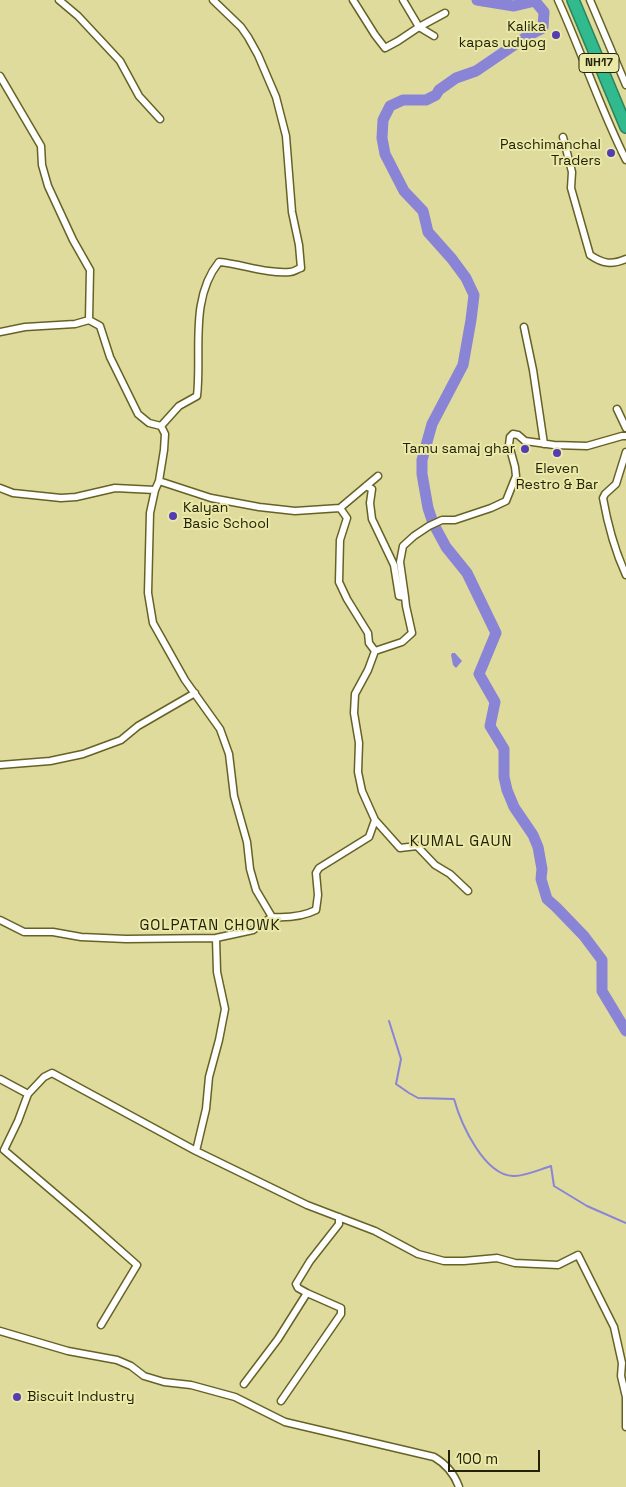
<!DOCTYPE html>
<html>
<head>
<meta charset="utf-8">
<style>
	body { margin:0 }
	#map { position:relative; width:626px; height:1487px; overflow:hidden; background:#dedb9c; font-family:"Space Grotesk",sans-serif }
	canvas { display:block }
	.scale { position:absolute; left:448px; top:1450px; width:92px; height:22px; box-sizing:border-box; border:2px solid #232208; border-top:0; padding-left:6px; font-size:15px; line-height:18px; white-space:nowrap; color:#232208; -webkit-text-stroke:4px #ebe9a8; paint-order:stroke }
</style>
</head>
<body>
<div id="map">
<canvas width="626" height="1487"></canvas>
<div class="scale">100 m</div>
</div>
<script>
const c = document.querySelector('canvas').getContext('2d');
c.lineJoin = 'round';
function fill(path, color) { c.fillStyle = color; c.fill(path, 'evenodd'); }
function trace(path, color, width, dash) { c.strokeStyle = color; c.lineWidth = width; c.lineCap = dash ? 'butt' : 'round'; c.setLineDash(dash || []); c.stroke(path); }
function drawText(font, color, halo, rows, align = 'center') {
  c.font = font + ' "Space Grotesk",sans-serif'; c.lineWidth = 4; c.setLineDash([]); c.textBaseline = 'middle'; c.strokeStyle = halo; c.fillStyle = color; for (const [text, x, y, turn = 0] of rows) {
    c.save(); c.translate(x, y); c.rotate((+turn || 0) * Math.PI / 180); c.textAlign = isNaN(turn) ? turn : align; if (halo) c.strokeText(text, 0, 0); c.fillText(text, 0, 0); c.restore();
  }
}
const water = new Path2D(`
	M452 653H455L462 661 456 668 453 665 451 655Z`);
const stream = new Path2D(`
	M389 1021 401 1059 396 1084 409 1093 418 1098 454 1099C461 1124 484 1175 513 1176 523 1177 541 1169 551 1166L554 1186 587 1206 626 1223`);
const river = new Path2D(`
	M477 0 514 6 535 1 544 12 543 28 529 35 476 71 456 78 439 90 436 95 426 100H403L390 106 383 120 382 138 385 154 404 191 423 211 428 232 452 259 466 278 474 295 471 320 463 365 432 424 422 460V474L428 508 433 523 446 547 467 573 496 633 479 674 495 702 490 726 504 749V777L507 790 514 807 533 835 538 847 542 869 541 879 547 899 556 907 584 936 602 960V991L626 1031`);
const street = new Path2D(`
	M59 0 78 16 120 61 139 96 160 119
	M353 0 375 35 385 48 398 41 419 27 434 36
	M403 0 419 27 445 13
	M558 0C582 53 600 108 626 160
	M590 0 626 85
	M0 76 41 146 42 165 48 186 73 240 90 270 89 320
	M563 137 572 172 571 188 590 255C603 264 612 265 626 259
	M524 327 533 370 544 444
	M0 332 25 327 75 324 89 320 100 326 110 357 138 414 149 423 161 426 165 434 164 450 159 481
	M617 409 626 428
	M161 426 179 406 197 396C202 353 189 299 219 262 242 264 266 274 290 272 294 272 297 269 301 268L299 245 292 212 286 136 276 97 258 55 248 37 241 27 213 0
	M626 452 616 484 605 494 603 498C608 526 614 549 626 575
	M378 476 340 508 347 518 340 540 339 582 347 599 368 633 369 643 375 651 368 670 355 694 354 713 359 743 358 772 362 791 375 820 400 848 417 846 435 865 450 874 468 891
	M366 486 372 489 370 503 372 519 394 565 399 596 405 597 406 606 412 633 402 642 375 651
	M0 488 13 493 61 498 76 497 115 488 155 490 150 513 148 593 153 623 185 680 220 729 229 754 234 796 247 842 250 869 256 890 272 917 253 930 216 938 126 939 81 937 53 932H24L0 920
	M155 490 159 481 211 498 259 507 295 511 340 508
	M405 597 400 562 403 546 414 536 429 526 442 520H455L491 508 506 501 516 476 515 467 509 445 510 437 513 434 518 435 525 441 554 445 587 446 622 436H626
	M0 765 50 761 83 754 121 740 138 726 195 693
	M272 917C288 918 302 917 316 910L318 895 316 873 319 868 369 837 375 820
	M0 1079 28 1094 44 1077 52 1073 196 1151 307 1205 375 1231 418 1254 444 1261H464L497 1258 515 1263 558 1265 578 1255 614 1327 622 1363 621 1376 626 1397
	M28 1094 18 1121 4 1150 85 1219 137 1265 101 1325
	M196 1151 206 1109 209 1077 219 1040 225 1009 217 972 216 938
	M0 1331 68 1351 117 1360 131 1366 144 1376 164 1382 191 1385 235 1397 285 1422 434 1457C446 1464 454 1473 459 1487
	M244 1384 278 1339 307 1293 298 1288 296 1284 310 1261 339 1224V1217
	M626 1398V1427
	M281 1401 341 1314V1308L307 1293`);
const highway = new Path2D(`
	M573 0 626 127`);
const markers = [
	[556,35,5,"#543cb3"],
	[611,153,5,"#543cb3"],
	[525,449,5,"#543cb3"],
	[557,453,5,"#543cb3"],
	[173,516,5,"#543cb3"],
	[17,1397,5,"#543cb3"]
];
const shields = [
	[599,63,40]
];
const shieldNames = [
	["NH17",599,63]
];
const poiNames = [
	["Kalika",546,27],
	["kapas udyog",546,43],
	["Paschimanchal",601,145],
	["Traders",601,161],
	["Tamu samaj ghar",515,449],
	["Eleven",557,469,"center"],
	["Restro & Bar",557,485,"center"],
	["Kalyan",183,508,"left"],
	["Basic School",183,524,"left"],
	["Biscuit Industry",27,1397,"left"]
];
const neighbourhoodNames = [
	["KUMAL GAUN",461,842],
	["GOLPATAN CHOWK",210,926]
];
fill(water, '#8a84d6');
trace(stream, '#8a84d6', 2);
trace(river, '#8a84d6', 11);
trace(street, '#666225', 9);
trace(highway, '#2c855e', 14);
trace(street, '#fff', 6);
trace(highway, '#31ba8d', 11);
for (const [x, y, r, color] of markers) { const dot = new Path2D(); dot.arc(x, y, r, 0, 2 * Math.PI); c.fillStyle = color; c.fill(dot); trace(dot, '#ebe9a8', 2); }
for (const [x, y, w] of shields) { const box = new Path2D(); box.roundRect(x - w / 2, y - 9.5, w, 19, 4); c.fillStyle = '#ebe9a8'; c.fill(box); trace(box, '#232208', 1); }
drawText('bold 12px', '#232208', null, shieldNames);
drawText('14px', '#232208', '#ebe9a8', poiNames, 'right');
c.letterSpacing = '1px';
drawText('15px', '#232208', '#ebe9a8', neighbourhoodNames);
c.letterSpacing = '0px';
</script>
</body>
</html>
